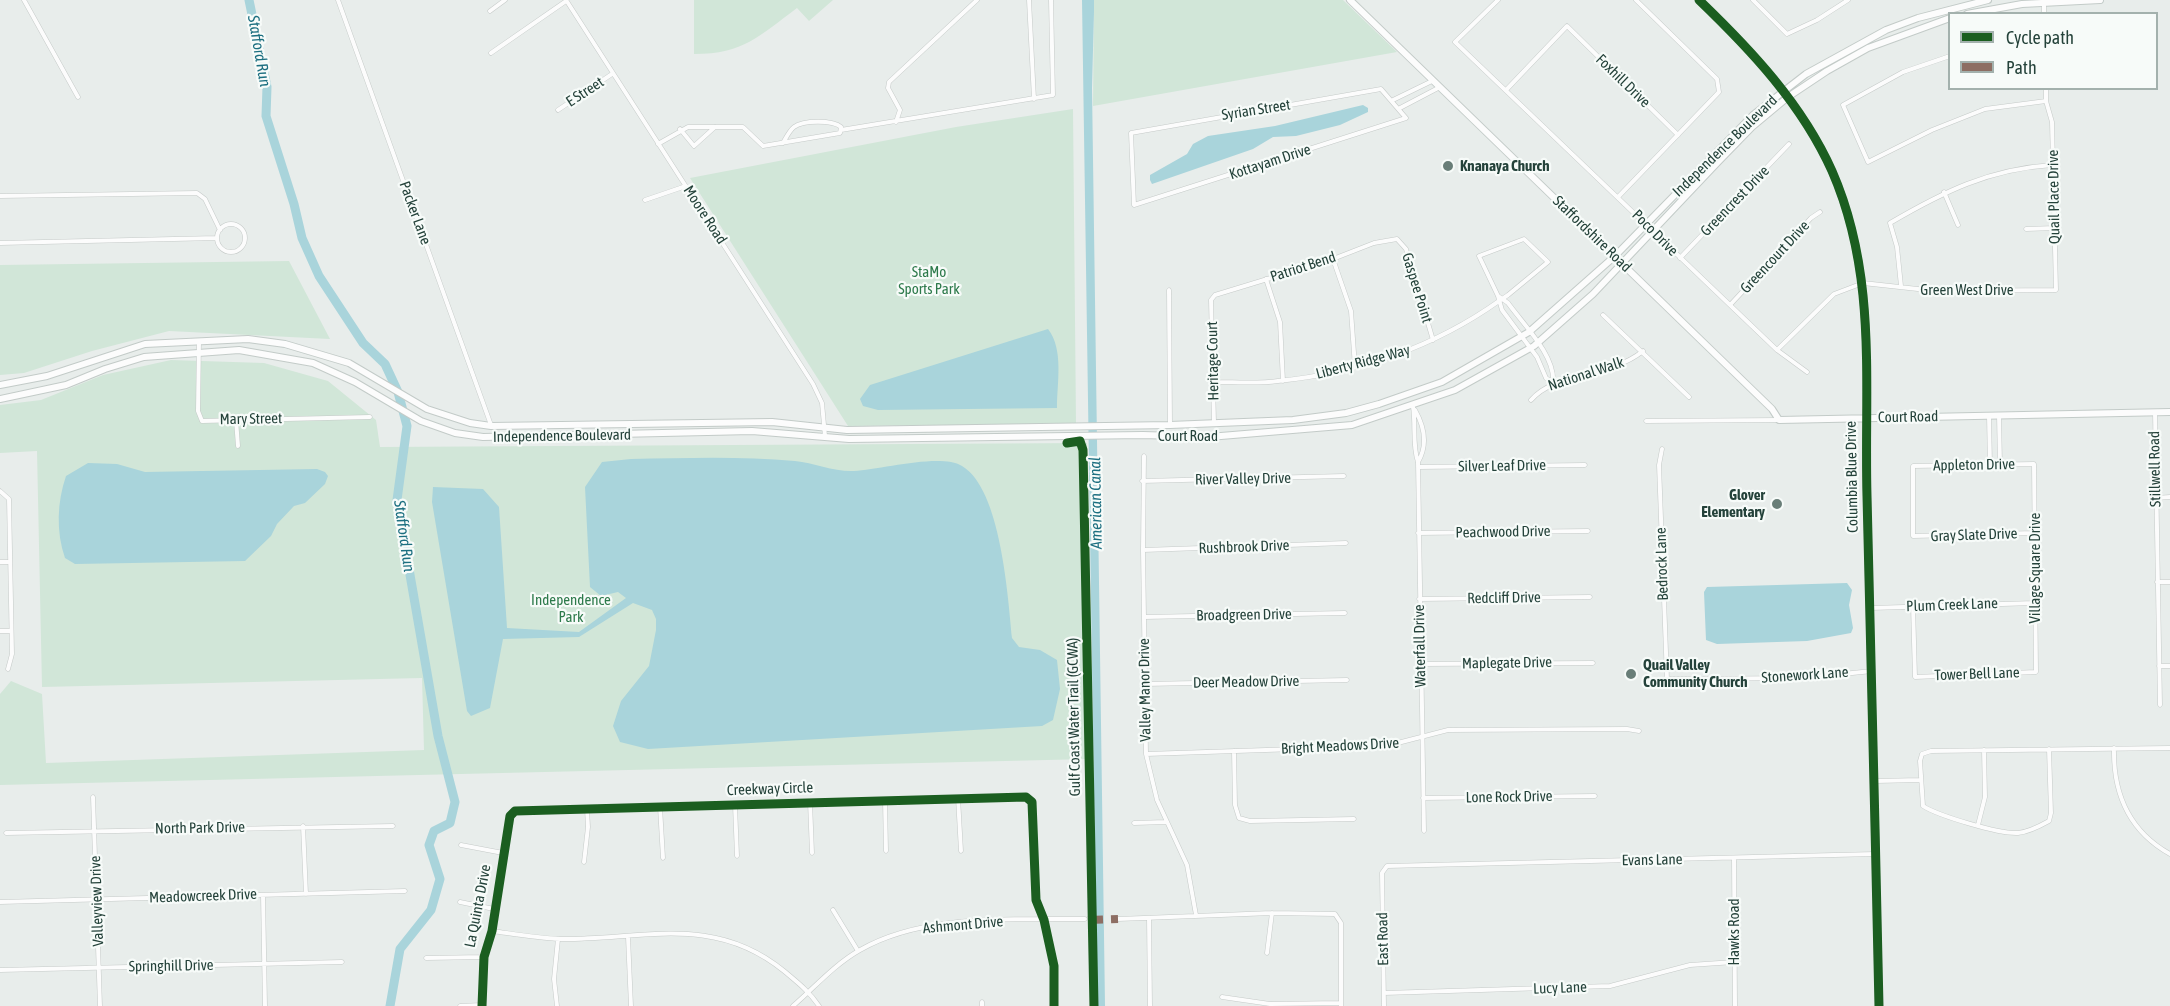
<!DOCTYPE html>
<html>
<head>
<meta charset="utf-8">
<style>
	body { margin:0 }
	#map { position:relative; width:2170px; height:1006px; overflow:hidden; background:#e8edeb; font-family:"Asap Condensed",sans-serif }
	canvas { display:block }
	.legend { position:absolute; left:1948px; top:12px; width:210px; height:78px; box-sizing:border-box; background:#f7fbf9; border:2px solid #a3b1ad; margin:0; padding:8px 10px; list-style:none; font-size:18px; color:#24423a }
	.legend li { display:flex; align-items:center; gap:12px; height:30px }
	.legend b { width:30px; border:2px solid #a3b1ad }
</style>
</head>
<body>
<div id="map">
<canvas width="2170" height="1006"></canvas>
<ul class="legend">
<li><b style="height:8px;background:#1b5e20"></b>Cycle path</li>
<li><b style="height:8px;background:#8d6e63"></b>Path</li>
</ul>
</div>
<script>
const c = document.querySelector('canvas').getContext('2d');
c.lineJoin = 'round';
function fill(path, color) { c.fillStyle = color; c.fill(path, 'evenodd'); }
function trace(path, color, width, dash) { c.strokeStyle = color; c.lineWidth = width; c.lineCap = dash ? 'butt' : 'round'; c.setLineDash(dash || []); c.stroke(path); }
function drawText(font, color, halo, rows, align = 'center') {
  c.font = font + ' "Asap Condensed",sans-serif'; c.lineWidth = 4.5; c.setLineDash([]); c.textBaseline = 'middle'; c.strokeStyle = halo; c.fillStyle = color; for (const [text, x, y, turn = 0] of rows) {
    c.save(); c.translate(x, y); c.rotate((+turn || 0) * Math.PI / 180); c.textAlign = isNaN(turn) ? turn : align; if (halo) c.strokeText(text, 0, 0); c.fillText(text, 0, 0); c.restore();
  }
}
const green = new Path2D(`
	M694 0H833L809 21 797 8C759 36 744 54 694 54Z
	M1094 0H1343L1397 52 1093 106Z
	M1073 109 1076 424 848 426 690 178 956 127Z
	M289 261 330 339 169 331 92 351 24 373 0 375V265Z
	M171 360 264 363 328 381 376 420 380 447 1087 443 1089 759 0 785V694L11 681 42 694 46 763 424 750 422 678 42 687 37 451 0 453V405L41 400 103 375Z`);
const water = new Path2D(`
	M1082 0H1094V12L1092 88 1105 1006H1097V1000Z
	M1363 105 1368 108V112L1340 125 1296 136 1273 137 1253 149 1152 184 1150 180V175L1187 154 1193 144 1208 136 1275 126Z
	M1048 329C1064 350 1057 382 1057 408L878 410 863 406 860 399 870 385Z
	M631 459C685 458 741 456 795 461 814 463 835 472 854 471 880 470 940 453 962 466 1001 489 1008 597 1012 638L1019 647 1040 650 1057 660 1060 689 1053 720 1042 726 648 749 620 742 613 726 621 701 649 666 656 630V619L652 610 633 603 579 637 503 639 490 708 471 716 467 711 432 502 433 487 483 489 499 507 507 628 579 632 626 598 618 592 601 596 590 587 585 487 602 462Z
	M88 463 117 464 145 472 317 469 325 472 328 476 325 484 305 503 294 506 277 524 271 536 245 561 75 564 65 558C56 532 57 502 66 476Z
	M1847 583 1852 590 1849 605 1853 628 1851 633 1807 641 1717 644 1706 640 1704 592 1707 587Z`);
const river = new Path2D(`
	M249 0 267 87 266 116 294 204 302 238 319 276 363 343 385 364 398 392 407 426 397 500 438 736 455 802 450 823 434 831 429 845 440 879 431 910 400 949 390 1006`);
const street = new Path2D(`
	M24 0 78 97
	M338 0 491 425
	M566 0 813 384 822 403 825 436
	M1029 0 1034 99
	M1498 0 1455 42 1777 350 1807 372
	M1753 0 1787 34 1817 20 1848 0
	M490 11 505 0
	M2044 14V2
	M491 53 566 1
	M1950 56 1903 72 1843 105 1868 162 1932 130 1985 109 2046 101
	M1381 89 1406 118 1134 205 1131 133Z
	M1507 89 1567 26 1678 135
	M1393 100 1432 81
	M1400 108 1440 87
	M558 110 612 74
	M896 122 900 110 888 88 889 82 977 0
	M680 129 694 146 715 127
	M841 130 1053 95 1051 0
	M658 144 688 127H743L763 146 840 133 841 127C833 120 803 120 794 127 789 131 786 138 783 143
	M1944 192 1958 225
	M0 196 197 193 205 199 220 230
	M1619 196 1719 92 1717 79 1636 0
	M645 200 686 186
	M217 238a14 14 0 1 1 28 0a14 14 0 1 1-28 0Z
	M2026 229 2055 228
	M0 243 217 238
	M1680 258 1789 144
	M1333 259 1351 311 1355 367
	M1266 279 1280 322 1283 381
	M1901 286 1897 247 1890 223C1943 192 1989 169 2052 165
	M1169 290 1170 425
	M1730 305 1811 218 1820 212
	M1603 315 1689 397
	M199 341 198 411 202 421 370 417
	M1777 350 1834 294 1863 283 1936 291 2056 290 2052 122 2046 101V88
	M1214 382C1235 382 1257 384 1278 381 1358 373 1434 347 1499 301L1508 295 1548 262 1524 239 1479 256 1498 296 1502 310 1537 357 1546 378 1553 383C1556 356 1523 324 1508 303L1498 296
	M1531 400C1556 371 1608 379 1643 351
	M1413 407C1416 425 1412 445 1418 462L1424 831
	M1415 410C1424 426 1428 445 1418 462
	M2155 412 2160 705
	M1999 415 2000 465
	M1989 416 1990 465
	M236 420 238 446
	M1646 421 1779 420
	M1214 423 1211 300 1215 295 1333 259 1374 243 1397 239 1406 249 1433 340
	M1662 449 1659 465 1667 679 1803 678 1872 671
	M1144 456 1143 550 1146 754 1157 800 1187 865 1196 915
	M1418 467 1585 465
	M1142 481 1344 476
	M0 491 9 499 12 654 8 669
	M2156 498 2170 497
	M1418 533 1588 531
	M1143 550 1346 543
	M0 562H9
	M2157 582H2170
	M1419 599 1590 597
	M1913 606 1915 677 2036 672 2034 464 1913 466V536L2035 533
	M1871 608 2035 603
	M1144 617 1345 613
	M0 631H11
	M1421 664 1593 663
	M2159 666H2170
	M1145 684 1347 680
	M2114 748C2113 794 2129 831 2170 854
	M2049 749 2051 813 2049 821C2040 826 2029 832 2018 833 1999 834 1939 816 1923 806L1920 761 1922 754 1931 751 2170 748
	M1234 751 1235 805 1239 818 1250 821 1354 819
	M1146 754 1386 746 1448 730 1627 729 1639 731
	M1876 781 1920 780
	M93 797 100 1006
	M958 798 961 851
	M1423 798 1595 796
	M885 800 886 851
	M810 802 812 853
	M735 805 737 856
	M660 807 663 858
	M1134 823 1166 822
	M1978 825 1985 797 1984 750
	M303 826 306 894
	M6 833 393 826
	M461 845 503 853
	M1734 858 1735 1006
	M584 862 588 827 587 809
	M263 895 265 1006
	M0 902 405 891
	M460 902 494 909
	M833 910 858 951
	M1149 918 1150 1006
	M1118 919 1272 913 1335 914 1341 923V1006
	M492 931C514 934 537 938 560 939 642 940 713 913 784 971 797 982 809 991 819 1006
	M628 937 631 1006
	M1267 953 1272 913
	M426 958 484 957
	M0 970 342 962
	M1384 993 1610 986 1690 965 1734 962
	M1222 997 1270 1004 1341 1003
	M982 1002V1006
	M460 1006 482 1005
	M482 1006 484 957 492 931 510 816 515 811 1026 797 1032 802 1036 900 1044 920 1054 966V1006
	M557 1006 554 979 558 939
	M793 1006C815 987 835 964 860 950 924 913 1013 920 1085 919
	M1384 1006 1382 873 1387 866 1875 854`);
const secondary = new Path2D(`
	M1350 0 1772 409 1779 420 2170 412
	M1699 0C1751 50 1802 104 1832 171 1878 276 1864 385 1867 496 1872 666 1875 836 1879 1006
	M1967 14 2022 4 2100 0
	M0 385 47 376 145 344 248 339 285 344 349 363 427 409 470 423 491 426 772 422 847 430 1170 425 1293 420 1346 413 1379 404 1442 382 1529 332 1615 256 1753 115 1806 74 1886 30 1918 18 1988 0
	M0 399 66 385 105 369 144 357 239 350 313 363 355 382 421 421 455 433 483 437 752 431 849 439 1143 435 1209 437 1352 425 1455 390 1534 346 1593 294 1717 163 1752 127 1788 97 1827 71 1868 48 1950 18`);
const quiet = new Path2D(`
	M1088 920 1118 919`);
const cycleway = new Path2D(`
	M1699 0C1751 50 1802 104 1832 171 1878 276 1864 385 1867 496 1872 666 1875 836 1879 1006
	M1067 443 1080 441 1083 450 1094 1006
	M482 1006 484 957 492 931 510 816 515 811 1026 797 1032 802 1036 900 1044 920 1054 966V1006`);
const markers = [
	[1448,166,6,"#697e78"],
	[1777,504,6,"#697e78"],
	[1631,674,6,"#697e78"]
];
const streetNames = [
	["Foxhill Drive",1623,81,44],
	["E Street",585,92,-33],
	["Syrian Street",1256,110,-9],
	["Independence Boulevard",1725,146,-44],
	["Kottayam Drive",1270,162,-18],
	["Quail Place Drive",2054,197,-91],
	["Greencrest Drive",1735,201,-46],
	["Packer Lane",415,213,70],
	["Moore Road",705,215,57],
	["Poco Drive",1655,233,45],
	["Staffordshire Road",1592,234,44],
	["Greencourt Drive",1775,257,-47],
	["Patriot Bend",1303,267,-18],
	["Gaspee Point",1417,288,73],
	["Green West Drive",1967,290],
	["Heritage Court",1213,361,-91],
	["Liberty Ridge Way",1363,362,-15],
	["National Walk",1586,374,-18],
	["Court Road",1908,417,-1],
	["Mary Street",251,419,-1],
	["Independence Boulevard",562,436,-1],
	["Court Road",1188,436],
	["Appleton Drive",1974,465,-1],
	["Silver Leaf Drive",1502,466,-1],
	["Stillwell Road",2155,469,-91],
	["Columbia Blue Drive",1852,477,-91],
	["River Valley Drive",1243,479,-1],
	["Peachwood Drive",1503,532,-1],
	["Gray Slate Drive",1974,535,-2],
	["Rushbrook Drive",1244,547,-2],
	["Bedrock Lane",1662,564,-92],
	["Village Square Drive",2035,568,-90],
	["Redcliff Drive",1504,598,-1],
	["Plum Creek Lane",1952,605,-2],
	["Broadgreen Drive",1244,615,-1],
	["Waterfall Drive",1420,646,-91],
	["Maplegate Drive",1507,663,-1],
	["Tower Bell Lane",1977,674,-2],
	["Stonework Lane",1805,675,-4],
	["Deer Meadow Drive",1246,682,-1],
	["Valley Manor Drive",1145,690,-91],
	["Gulf Coast Water Trail (GCWA)",1074,717,-91],
	["Bright Meadows Drive",1340,746,-3],
	["Creekway Circle",770,789,-2],
	["Lone Rock Drive",1509,797,-1],
	["North Park Drive",200,828,-1],
	["Evans Lane",1652,860,-1],
	["Meadowcreek Drive",203,896,-2],
	["Valleyview Drive",97,901,-92],
	["La Quinta Drive",478,906,-79],
	["Ashmont Drive",963,925,-5],
	["Hawks Road",1734,932,-90],
	["East Road",1383,939,-91],
	["Springhill Drive",171,966,-1],
	["Lucy Lane",1560,988,-2]
];
const poiNames = [
	["Knanaya Church",1460,166],
	["Glover",1765,495,"right"],
	["Elementary",1765,512,"right"],
	["Quail Valley",1643,665],
	["Community Church",1643,682]
];
const parkNames = [
	["StaMo",929,272],
	["Sports Park",929,289],
	["Independence",571,600],
	["Park",571,617]
];
const waterNames = [
	["Stafford Run",259,51,80],
	["American Canal",1096,503,-91],
	["Stafford Run",404,536,82]
];
fill(green, '#d1e6d8');
fill(water, '#a9d4db');
trace(river, '#a9d4db', 9);
trace(street, '#c5cac8', 5);
trace(secondary, '#c3cbc8', 8);
trace(street, '#fcfcfc', 4);
trace(secondary, '#fcfcfc', 6);
trace(quiet, '#8d6e63', 8, [15, 8]);
trace(cycleway, '#1b5e20', 9);
for (const [x, y, r, color] of markers) { const dot = new Path2D(); dot.arc(x, y, r, 0, 2 * Math.PI); c.fillStyle = color; c.fill(dot); trace(dot, '#f7fbf9', 2); }
drawText('15px', '#24423a', '#f7fbf9', streetNames);
drawText('bold 15px', '#24423a', '#f7fbf9', poiNames, 'left');
drawText('15px', '#2d7a4b', '#f7fbf9', parkNames);
drawText('italic 16px', '#1c6f80', '#f7fbf9', waterNames);
</script>
</body>
</html>
